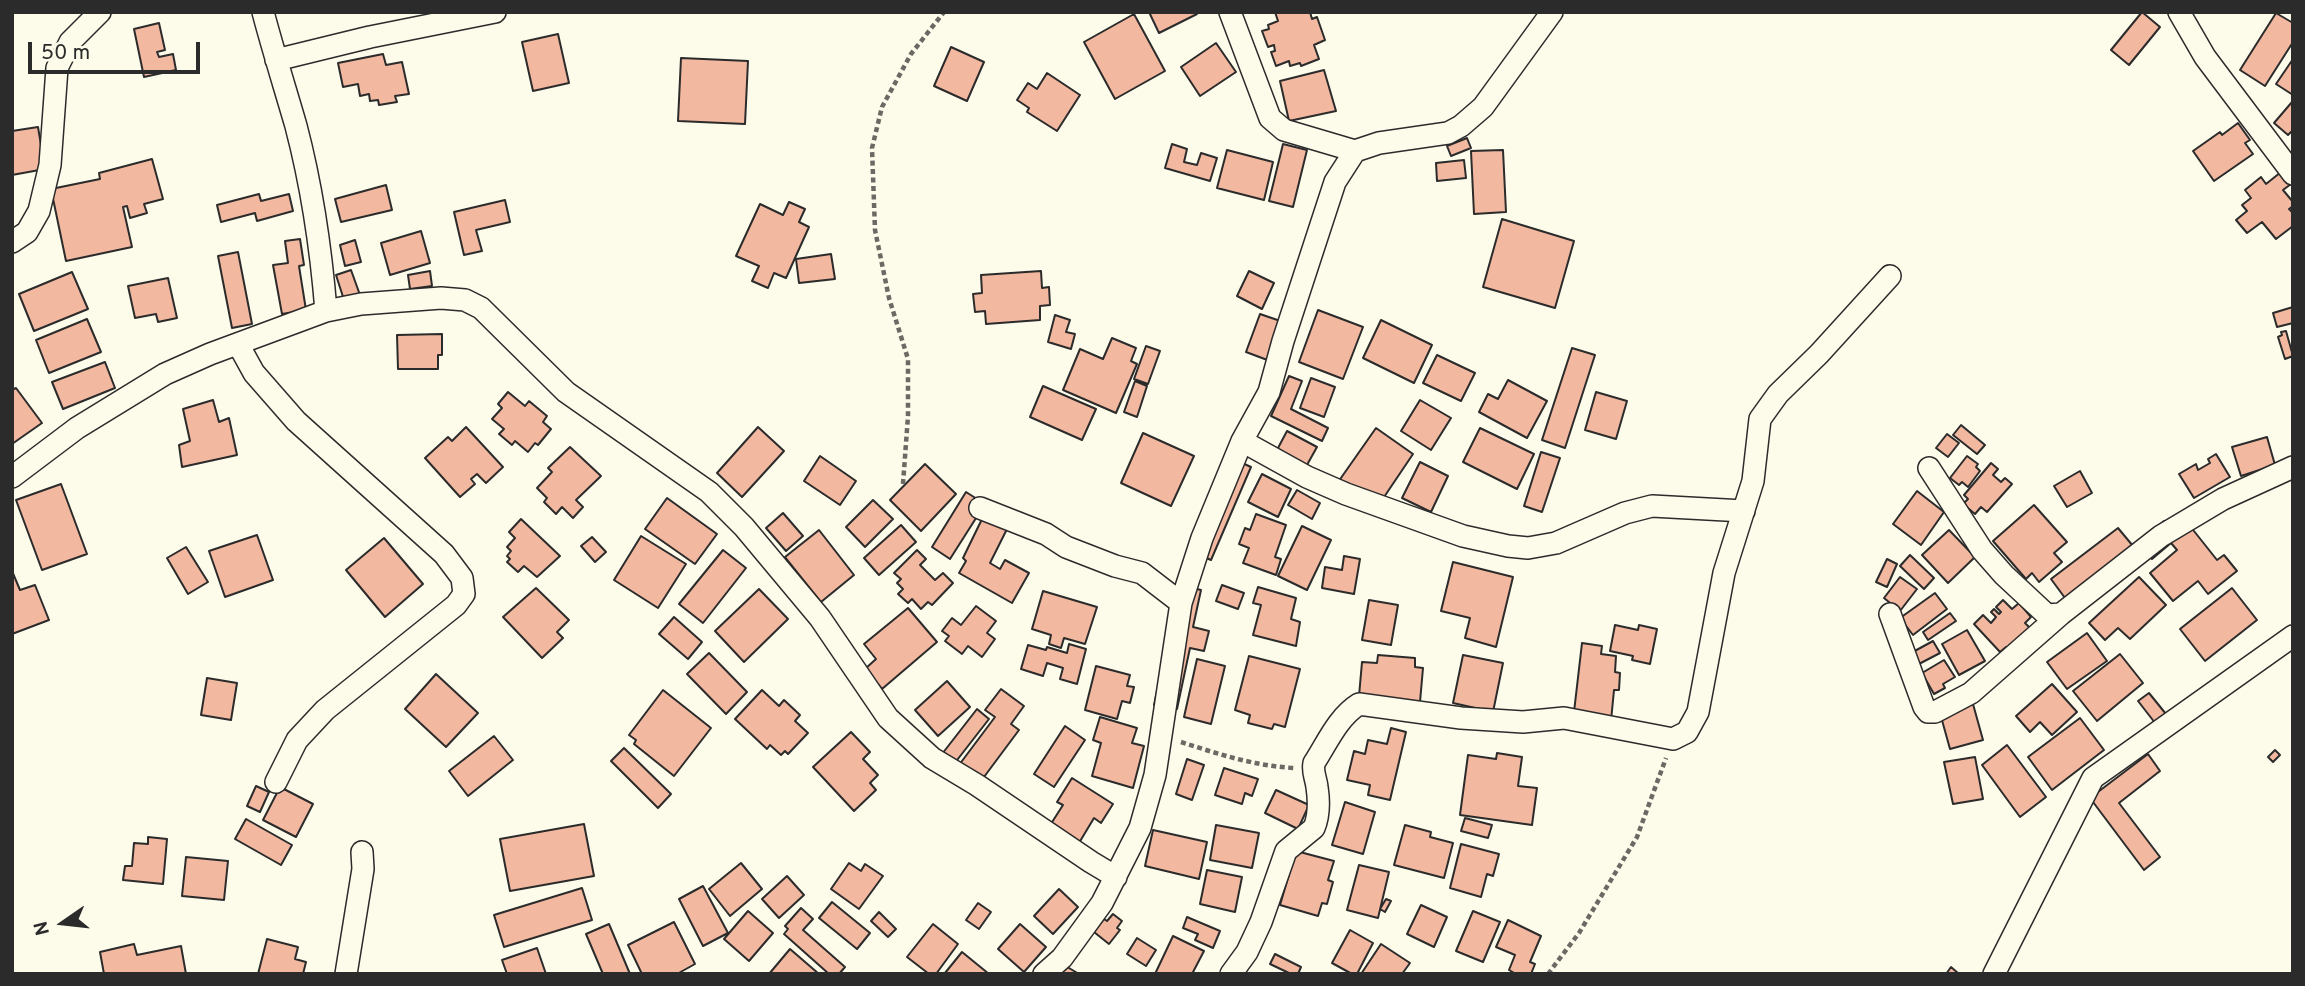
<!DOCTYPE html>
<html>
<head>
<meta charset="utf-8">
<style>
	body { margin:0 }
	#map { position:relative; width:2305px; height:986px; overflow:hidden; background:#fdfbea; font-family:Overpass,sans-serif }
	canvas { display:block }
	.frame { position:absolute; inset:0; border:14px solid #2b2b2b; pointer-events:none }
	.north { position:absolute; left:28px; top:888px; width:70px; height:70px; -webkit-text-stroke:5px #fdfbea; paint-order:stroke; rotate:256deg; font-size:19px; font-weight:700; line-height:28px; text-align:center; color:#2b2b2b }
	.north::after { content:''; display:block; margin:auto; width:24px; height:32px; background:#2b2b2b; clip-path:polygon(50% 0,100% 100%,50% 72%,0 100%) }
	.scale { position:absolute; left:28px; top:42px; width:172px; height:32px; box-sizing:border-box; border:4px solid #2b2b2b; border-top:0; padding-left:9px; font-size:21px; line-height:24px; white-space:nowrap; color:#2b2b2b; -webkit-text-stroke:5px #fdfbea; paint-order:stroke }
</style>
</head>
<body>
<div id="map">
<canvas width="2305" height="986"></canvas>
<div class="frame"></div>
<div class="north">N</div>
<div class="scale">50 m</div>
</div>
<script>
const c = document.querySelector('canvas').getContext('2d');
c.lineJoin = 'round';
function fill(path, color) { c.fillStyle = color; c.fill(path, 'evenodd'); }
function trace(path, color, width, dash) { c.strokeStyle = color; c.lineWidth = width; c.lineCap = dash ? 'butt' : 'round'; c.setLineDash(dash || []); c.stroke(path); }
const building = new Path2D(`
	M1149 12H1196L1197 14 1159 33Z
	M1275 12H1310L1312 19 1317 17 1325 40 1314 45 1319 59 1301 66 1300 63 1290 66 1289 61 1276 66 1271 52 1275 51 1274 45 1268 47 1262 31 1269 29 1268 25 1278 21Z
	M2142 12 2160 27 2129 65 2111 50Z
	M2276 13 2293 23V42L2265 86 2240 70Z
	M1134 14 1165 71 1115 99 1084 42Z
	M159 23 165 50 157 52 159 57 173 54 176 70 144 77 134 29Z
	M558 34 569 83 533 91 522 42Z
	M1216 43 1236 72 1200 96 1181 67Z
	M951 47 984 62 967 101 934 86Z
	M383 54 386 65 402 62 409 94 395 96 397 102 379 105 378 100 370 101 369 94 360 96 358 84 343 87 338 63Z
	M681 58 748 61 745 124 678 121Z
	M2293 59V95L2276 84Z
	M1324 70 1336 111 1289 121 1280 81Z
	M1047 73 1080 95 1057 131 1027 112 1029 108 1017 100 1028 83 1037 89Z
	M2292 102 2293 130 2288 135 2274 123Z
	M2238 123 2250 140 2245 143 2253 154 2214 181 2193 151 2220 132 2222 135Z
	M38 127 45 169 12 175V131Z
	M1467 138 1471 148 1451 156 1447 146Z
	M1172 144 1187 149 1184 162 1197 165 1201 153 1217 158 1210 181 1165 168Z
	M1283 144 1307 150 1293 207 1269 201Z
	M1227 150 1273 162 1264 200 1217 188Z
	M1503 150 1506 212 1474 214 1471 151Z
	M152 159 163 199 144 204 147 213 130 218 127 206 123 207 132 247 66 261 51 189 100 179 99 173Z
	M1464 160 1466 178 1437 181 1436 163Z
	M2281 172 2291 184 2283 190 2293 202V206L2289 209 2293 213V226L2276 239 2262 222 2247 233 2236 220 2247 211 2242 205 2251 198 2245 190 2261 177 2266 184Z
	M386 185 392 210 341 222 335 199Z
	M259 194 261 201 289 194 293 211 257 221 255 213 221 222 217 205Z
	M505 200 510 222 476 230 482 251 464 255 454 212Z
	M789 202 805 209 799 222 809 227 786 278 774 273 768 288 752 281 759 266 736 256 760 204 783 215Z
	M1502 219 1574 241 1555 308 1483 287Z
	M421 231 430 263 390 275 381 243Z
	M300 239 304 265 299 266 306 310 282 314 273 265 288 263 285 241Z
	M355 240 361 262 345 266 340 245Z
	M238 252 252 324 232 328 218 256Z
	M831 254 835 279 799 283 796 259Z
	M351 270 360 295 344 300 336 275Z
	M430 271 432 286 410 289 408 275Z
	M1041 271 1042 288 1049 287 1050 305 1040 306V320L986 324 985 311 975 312 973 294 982 293 981 275Z
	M1249 271 1274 283 1262 309 1237 296Z
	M72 272 88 309 34 331 19 294Z
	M168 278 177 318 158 322 156 314 135 318 128 286Z
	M2293 307V323L2277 327 2273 313Z
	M1318 310 1363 327 1343 379 1299 362Z
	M1260 314 1292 325 1278 364 1246 352Z
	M1055 315 1070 320 1066 332 1075 334 1071 349 1048 342Z
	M87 319 101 352 49 373 36 340Z
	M1381 320 1432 345 1414 383 1363 358Z
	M2286 331 2293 356 2285 359 2278 337 2282 335 2281 332Z
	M442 334V355H438V369H398L397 335Z
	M1112 338 1136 348 1131 361 1137 364 1116 413 1063 390 1080 349 1103 359Z
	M1146 346 1160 351 1148 384 1134 379Z
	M1572 348 1595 355 1565 448 1542 440Z
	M1437 355 1475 373 1461 401 1423 383Z
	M105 362 115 388 63 409 52 382Z
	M1289 376 1302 381 1291 409 1328 428 1322 441 1271 416Z
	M1311 378 1335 387 1324 417 1300 408Z
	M1508 380 1547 401 1527 438 1479 412 1488 394 1498 399Z
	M1135 381 1147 386 1137 417 1124 412Z
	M1043 386 1096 409 1082 440 1030 417Z
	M16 388 42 423 12 444V390Z
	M508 392 525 406 529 401 547 416 543 422 551 429 538 445 535 443 528 452 515 441 512 445 499 434 504 429 492 419 502 408 498 404Z
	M1596 392 1627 401 1616 439 1585 430Z
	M213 400 219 422 229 418 237 455 182 467 179 445 190 441 183 409Z
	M1420 400 1451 418 1431 450 1401 431Z
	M1961 425 1985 445 1977 454 1953 435Z
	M466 427 503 467 486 483 477 474 471 479 475 484 460 497 425 458 448 437 452 441Z
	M758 427 784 451 742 497 717 473Z
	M1376 428 1413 454 1374 512 1336 485Z
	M1480 428 1534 454 1517 489 1463 462Z
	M1287 431 1317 447 1298 481 1269 465Z
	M1143 433 1194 456 1171 506 1121 483Z
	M1947 434 1959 443 1948 457 1936 448Z
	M2267 437 2275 465 2241 476 2232 447Z
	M570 447 601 476 576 500 583 507 573 518 562 507 556 514 544 502 547 498 537 488 552 472 548 468Z
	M1541 452 1560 458 1542 512 1524 506Z
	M2216 454 2230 477 2194 498 2179 474 2196 464 2198 470 2210 463 2208 459Z
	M820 456 856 481 840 505 804 481Z
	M1967 456 1978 464 1976 467 1980 471 1968 487 1962 482 1959 485 1950 478Z
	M1231 458 1251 467 1211 560 1192 552Z
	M1420 462 1448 476 1431 512 1402 498Z
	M1991 463 1998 469 1993 475 2001 482 2005 478 2012 484 1987 512 1981 507 1975 514 1963 504 1968 499 1964 495Z
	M925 464 956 494 921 531 890 500Z
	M2080 471 2092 493 2067 507 2054 486Z
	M1262 474 1291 489 1278 517 1248 502Z
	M61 484 87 554 42 570 16 500Z
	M1297 490 1320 503 1312 519 1288 505Z
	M1917 491 1944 512 1921 545 1893 524Z
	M966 492 985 504 950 559 932 547Z
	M667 498 717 534 695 564 645 529Z
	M873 500 893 519 865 547 846 527Z
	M2034 505 2067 542 2054 553 2062 562 2039 582 2032 573 2026 579 1993 541Z
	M783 513 803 536 786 551 766 528Z
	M1256 514 1286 525 1275 557 1281 559 1276 575 1243 563 1249 548 1239 544 1245 528 1250 530Z
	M983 517 1007 529 990 563 1000 569 1005 560 1029 573 1012 603 959 573 966 561 963 558Z
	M521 519 560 556 537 577 524 566 518 572 507 562 510 559 507 556 511 551 507 547 515 538 509 532Z
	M2164 521 2173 532 2186 521 2217 560 2224 555 2237 571 2208 594 2198 581 2173 601 2150 573 2177 550 2171 543 2152 559 2139 543Z
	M901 525 916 542 879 575 864 558Z
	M1302 526 1331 540 1307 590 1278 576Z
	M2118 528 2133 546 2065 598 2051 579Z
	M819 530 854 575 821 602 785 557Z
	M1949 530 1975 557 1948 583 1922 555Z
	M257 535 273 580 225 597 209 551Z
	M641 536 686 564 658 608 614 580Z
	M592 537 606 552 595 562 581 546Z
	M384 538 423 584 385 617 346 570Z
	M186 547 208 582 188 594 167 558Z
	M723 550 746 568 703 623 679 604Z
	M917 550 926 559 920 565 935 580 943 573 953 583 932 605 928 602 921 609 912 599 908 603 898 594 903 589 897 583 901 579 894 573Z
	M1910 555 1934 578 1924 589 1900 566Z
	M1344 556 1360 559 1354 594 1322 588 1325 567 1342 570Z
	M1887 559 1897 564 1887 587 1876 582Z
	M1453 562 1513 577 1496 647 1465 638 1470 618 1441 611Z
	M12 571 20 590 35 585 49 620 12 634Z
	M1900 577 1917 589 1900 611 1884 598Z
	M2139 577 2166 605 2130 639 2118 628 2105 640 2089 623Z
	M1180 585 1201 590 1193 627 1209 631 1204 651 1190 648 1177 709 1154 705Z
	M1222 585 1244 593 1238 609 1216 601Z
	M1258 587 1296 598 1291 619 1300 622 1296 646 1253 635 1261 605 1253 603Z
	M536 588 569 620 557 632 563 638 542 658 503 617Z
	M2232 588 2257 620 2205 661 2180 629Z
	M759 589 788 619 744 662 715 631Z
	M1043 591 1097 607 1085 644 1064 638 1061 648 1049 644 1051 635 1032 629Z
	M1935 593 1947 609 1913 635 1900 618Z
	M1369 600 1398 605 1391 645 1362 640Z
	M2003 600 2012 609 2019 603 2031 617 2025 623 2031 629 2009 650 2006 647 2000 652 1974 624 1983 615 1991 623 1996 617 1991 612 1994 609 1999 614 2001 612 1996 607Z
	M976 606 996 621 987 633 995 639 982 657 968 646 962 654 945 641 949 636 942 631 952 618 961 625Z
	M908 608 937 642 882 689 865 669 876 659 864 644Z
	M1950 613 1956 621 1928 640 1923 632Z
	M674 617 702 642 688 659 659 634Z
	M1615 625 1638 630 1639 625 1657 629 1650 664 1632 660 1633 656 1610 651Z
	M1967 630 1985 661 1959 675 1942 644Z
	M2087 633 2107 661 2067 689 2047 662Z
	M1933 641 1940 653 1917 665 1911 653Z
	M1582 643 1602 646 1601 654 1616 656 1615 672 1620 673 1619 690H1614L1611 721 1574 712Z
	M1069 644 1086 649 1077 684 1060 679 1063 668 1047 663 1043 676 1021 669 1028 645 1046 650 1047 647 1067 653Z
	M709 653 747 692 726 714 687 674Z
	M2120 654 2143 683 2097 721 2073 691Z
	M1378 655 1415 658V667L1423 668 1420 702 1359 696 1362 662 1377 663Z
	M1463 655 1503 663 1493 712 1453 703Z
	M1249 656 1300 669 1285 727 1274 724 1272 729 1248 723 1250 715 1235 710Z
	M1197 659 1225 666 1211 724 1184 717Z
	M1944 660 1955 677 1943 684 1945 688 1934 694 1922 673Z
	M1096 666 1130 675 1127 686 1134 687 1130 703 1122 701 1117 719 1085 710Z
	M436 674 478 713 446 747 405 709Z
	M207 678 237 683 231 720 201 715Z
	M947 681 970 707 938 736 915 710Z
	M2052 684 2077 712 2052 735 2040 722 2030 732 2016 716Z
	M1001 689 1024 706 1011 724 1019 730 981 781 959 765 995 717 985 710Z
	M663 690 711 728 674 776 634 744 636 740 629 735Z
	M762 690 779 706 784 700 800 715 795 721 808 733 788 754 785 751 781 755 770 745 767 749 735 719Z
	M2149 693 2170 719 2159 728 2138 701Z
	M1973 704 1983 740 1950 749 1940 713Z
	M977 709 989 719 954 764 942 754Z
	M1100 717 1137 728 1132 743 1144 746 1133 788 1092 776 1101 743 1093 740Z
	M2080 718 2104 750 2052 790 2028 757Z
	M1065 726 1085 740 1054 787 1034 774Z
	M1391 728 1406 732 1390 800 1368 795 1370 785 1347 780 1354 751 1365 754 1368 740 1387 744Z
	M851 732 870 752 863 759 878 775 870 783 876 790 854 811 813 767Z
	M494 736 513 760 468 796 449 771Z
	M2007 745 2046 797 2020 817 1982 765Z
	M624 748 671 794 658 808 611 761Z
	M2275 750 2280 755 2273 762 2268 757Z
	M1497 753 1522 757 1518 786 1537 788 1532 825 1460 815 1468 755 1496 759Z
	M2148 754 2160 771 2119 803 2160 857 2144 870 2090 798Z
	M1975 757 1983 799 1953 804 1944 762Z
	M1187 759 1204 765 1192 800 1176 794Z
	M1224 768 1258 779 1252 796 1245 793 1242 804 1215 795Z
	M1072 778 1113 804 1101 823 1094 818 1076 848 1047 830 1063 805 1057 802Z
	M256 786 269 792 260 812 247 806Z
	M280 787 313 804 296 837 263 820Z
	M1276 790 1309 805 1298 829 1265 813Z
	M1345 802 1375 812 1363 854 1332 845Z
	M1465 818 1492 825 1488 838 1461 831Z
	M246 819 292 845 281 865 235 839Z
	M584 824 594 876 510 891 500 839Z
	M1216 825 1259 833 1252 868 1210 860Z
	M1405 825 1431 832 1430 837 1453 843 1444 878 1394 865Z
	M1153 830 1207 842 1199 879 1145 866Z
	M148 837 167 839 163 884 123 880 125 866H132L134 843 148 844Z
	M1461 844 1499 854 1493 876 1487 874 1481 897 1450 888Z
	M1296 851 1334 861 1328 880 1333 882 1327 904 1322 903 1318 916 1280 905Z
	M186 857 228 861 224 900 182 896Z
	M741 863 762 889 730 916 709 889Z
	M849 863 861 871 865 864 883 876 859 909 831 889Z
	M1359 865 1389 872 1378 918 1347 910Z
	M1207 870 1242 877 1235 912 1200 904Z
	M787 876 804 895 779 918 762 899Z
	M703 886 728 933 703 946 679 899Z
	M582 888 592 920 504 947 494 915Z
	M1059 889 1078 907 1053 934 1034 916Z
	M1386 899 1391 901 1385 912 1380 909Z
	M832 902 870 933 857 949 819 918Z
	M978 903 991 912 979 929 966 920Z
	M1421 905 1447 917 1434 947 1407 934Z
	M801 908 813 919 803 930 845 967 839 974H829L784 934 788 929 785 926Z
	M748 911 773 933 749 961 724 939Z
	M1473 911 1500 922 1483 962 1456 951Z
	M879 912 896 929 888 937 871 921Z
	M1113 914 1122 921 1117 928 1120 930 1109 944 1094 932 1104 919 1107 921Z
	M1187 917 1220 931 1213 948 1195 940 1198 934 1183 928Z
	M1508 920 1541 936 1530 962 1535 964 1531 974H1516L1509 970 1515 955 1496 947Z
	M674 922 695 964 677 974H642L628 945Z
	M609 924 630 974H603L586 934Z
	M933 924 958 944 936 974H929L907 957Z
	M1020 924 1046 947 1024 972 998 949Z
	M1350 930 1373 943 1357 974H1352L1332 963Z
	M1173 936 1204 951 1192 974H1155Z
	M1137 938 1156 950 1146 966 1127 954Z
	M267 939 298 947 295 959 306 962 303 974H258Z
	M134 944 137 955 181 946 186 974H104L100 952Z
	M1381 944 1410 963 1402 974H1361Z
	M537 948 546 974H507L502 960Z
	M790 949 819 974H769Z
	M962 952 989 974 945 973Z
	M1275 954 1301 967 1298 974H1291L1270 964Z
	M1064 965 1079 974H1059Z
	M1951 967 1959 974H1946Z`);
const path = new Path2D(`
	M903 484 908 416V359L889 298 875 230 872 148 882 107 911 54 944 12
	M1181 742C1218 754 1255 766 1294 768
	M1548 974 1579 933 1637 837 1666 758`);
const street = new Path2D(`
	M263 12C273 50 285 88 296 126 312 187 321 249 326 311
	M1230 12 1270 118 1284 130 1355 151
	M2179 12 2205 57 2293 174
	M276 60 370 37 495 12
	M12 242 27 232 39 211 50 165 57 68 70 42 100 12
	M238 344 254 373 296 421 444 554 462 578 464 594 456 605 325 710 297 740 276 782
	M1242 441 1307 477 1346 494 1463 536 1508 546 1528 548 1556 543 1625 513 1652 506 1744 511
	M1929 468 1982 550 2004 575 2047 615 2061 614 2161 536 2223 499 2293 467
	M12 477 77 428 165 374 210 354 326 311 361 304 441 298 465 300 481 308 566 392 709 492 744 527 820 618 888 718 932 758 977 785 1091 862 1116 877
	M980 508 1046 534 1066 547 1115 566 1142 573 1181 603
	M1890 614 1924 707 1928 712H1935L1971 693 2061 614
	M346 974 363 869 362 852
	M1044 974 1062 958 1102 903 1140 828 1155 775 1181 603 1202 538 1242 441 1269 392 1283 341 1335 182 1355 151 1379 143 1448 133 1461 126 1483 107 1552 12
	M1231 974 1247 952 1261 922 1286 851 1314 828C1319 816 1319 800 1317 787 1316 778 1312 772 1314 763 1327 743 1338 717 1359 704L1461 718 1523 722 1564 718 1673 739 1687 732 1698 712 1724 573 1753 481 1760 419 1778 394 1819 354 1890 276
	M1994 974 2093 778 2293 636`);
fill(building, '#f2b8a0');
trace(building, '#2b2b2b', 2);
trace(street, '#2b2b2b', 24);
trace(path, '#6a6964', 4.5, [5, 3.5]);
trace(street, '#fdfbea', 21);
</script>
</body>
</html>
